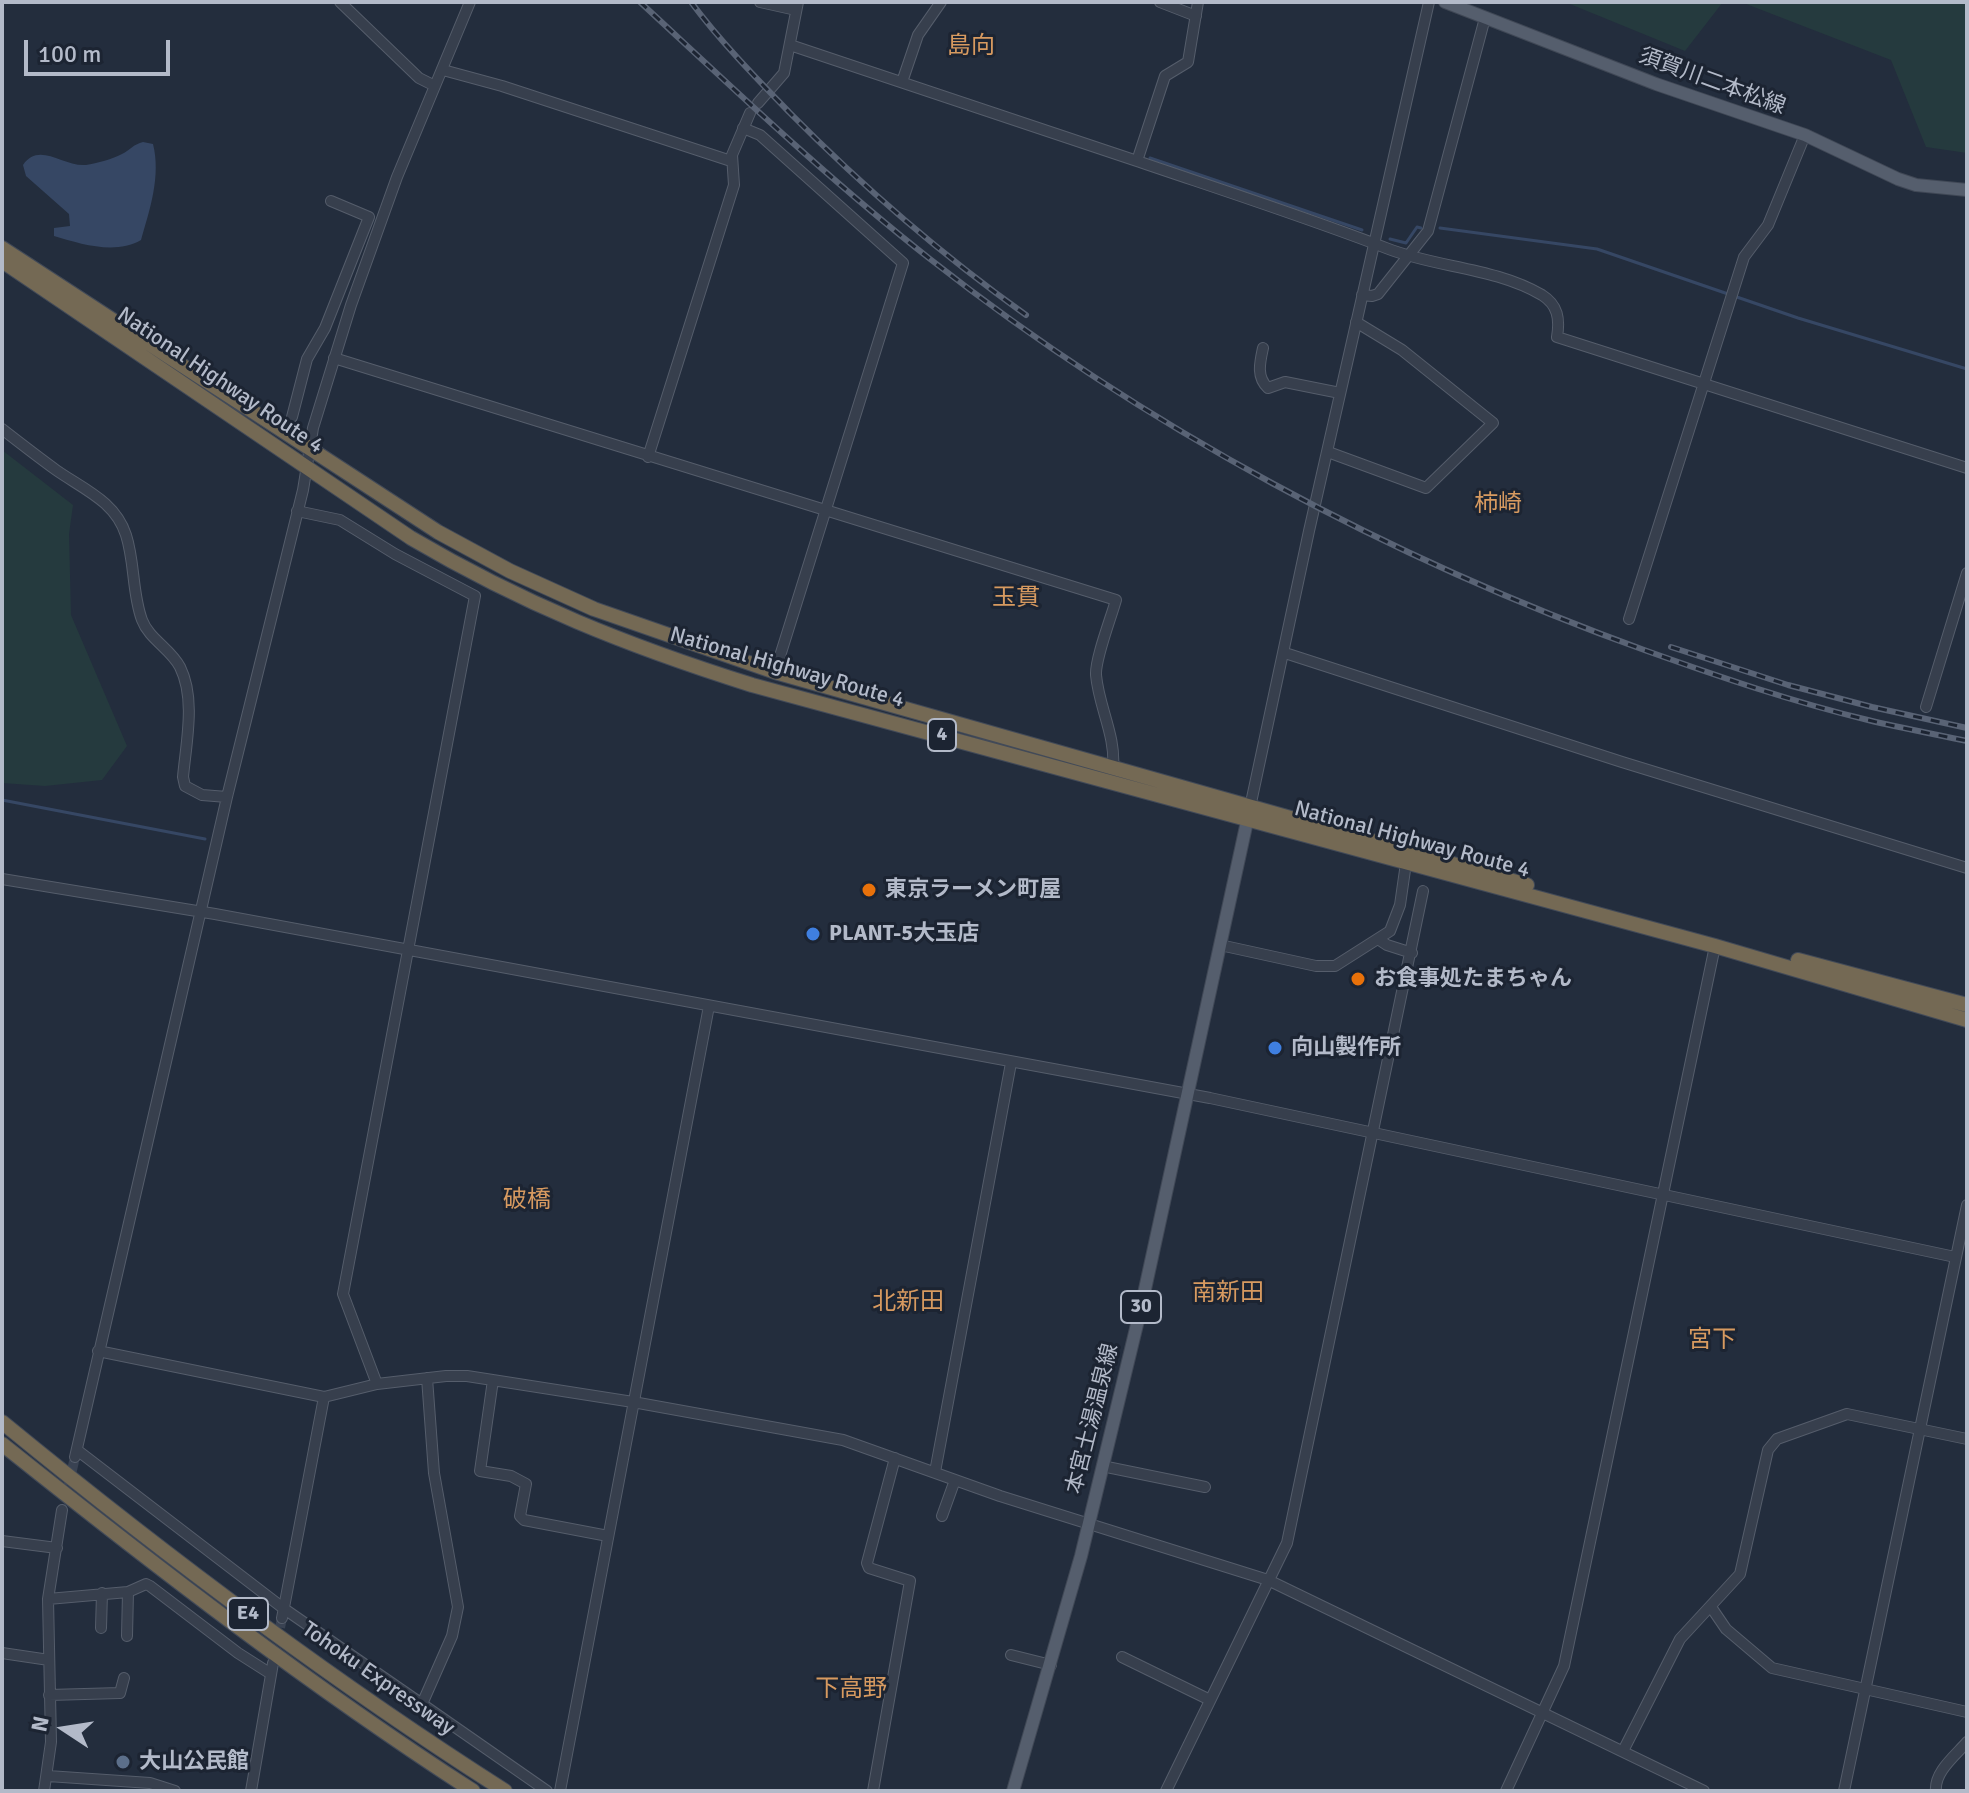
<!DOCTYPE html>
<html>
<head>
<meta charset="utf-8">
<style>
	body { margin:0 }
	#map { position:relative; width:1969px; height:1793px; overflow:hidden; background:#232d3d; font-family:Signika,sans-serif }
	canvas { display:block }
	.frame { position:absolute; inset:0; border:4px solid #b3bac9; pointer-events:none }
	.north { position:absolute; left:24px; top:1689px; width:80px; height:80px; -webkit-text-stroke:6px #1c2432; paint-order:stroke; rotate:282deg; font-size:22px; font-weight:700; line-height:32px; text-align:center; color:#b3bac9 }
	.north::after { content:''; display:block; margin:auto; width:28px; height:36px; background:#b3bac9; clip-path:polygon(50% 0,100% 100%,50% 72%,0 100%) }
	.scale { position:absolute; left:24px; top:40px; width:146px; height:36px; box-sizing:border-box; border:4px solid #b3bac9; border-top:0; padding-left:10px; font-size:24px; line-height:28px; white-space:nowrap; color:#b3bac9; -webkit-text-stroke:6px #1c2432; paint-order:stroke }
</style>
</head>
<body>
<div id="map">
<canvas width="1969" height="1793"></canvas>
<div class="frame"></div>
<div class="north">N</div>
<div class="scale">100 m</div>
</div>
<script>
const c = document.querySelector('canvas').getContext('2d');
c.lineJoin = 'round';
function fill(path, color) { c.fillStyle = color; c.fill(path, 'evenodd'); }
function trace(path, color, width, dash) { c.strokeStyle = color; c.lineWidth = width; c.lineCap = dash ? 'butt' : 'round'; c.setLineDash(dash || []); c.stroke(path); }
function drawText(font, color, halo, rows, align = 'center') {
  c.font = font + ' Signika,"Noto Sans JP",sans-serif'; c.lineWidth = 6; c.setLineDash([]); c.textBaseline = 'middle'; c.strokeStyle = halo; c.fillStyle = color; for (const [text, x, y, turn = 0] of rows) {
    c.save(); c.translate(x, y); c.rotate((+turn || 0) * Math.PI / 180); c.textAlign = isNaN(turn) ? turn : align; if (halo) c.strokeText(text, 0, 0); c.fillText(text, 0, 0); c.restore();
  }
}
const green = new Path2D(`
	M1565 2H1723L1685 51Z
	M1741 2H1967V153L1926 147 1891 60Z
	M2 450 73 505 69 534 71 615 127 746 102 780 45 786 2 783Z`);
const water = new Path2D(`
	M143 142 153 144C161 176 150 209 141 240 115 255 81 244 54 236V228L70 226 69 214 26 176 23 165C39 141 63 167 86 165 97 163 113 159 122 154 130 150 134 144 143 142Z`);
const stream = new Path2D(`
	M1150 158 1362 230
	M1440 228 1597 249 1798 318 1967 369
	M1390 239 1406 243 1417 227 1421 228
	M2 800 205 839`);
const minorTunnel = new Path2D(`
	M65 1500 75 1457
	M274 1657 282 1618`);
const minor = new Path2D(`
	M340 2 419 78 435 86
	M760 2 796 10
	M1160 2 1196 16
	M790 45C905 83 1019 122 1134 160 1219 189 1303 216 1386 248 1436 268 1494 267 1542 295 1558 305 1560 319 1557 337L1967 468
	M443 70 502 86 731 161
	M902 82 918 35 941 2
	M758 103 784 73 798 2
	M743 128 760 135 903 263 775 672
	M1137 161 1165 76 1188 62 1198 2
	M1362 295 1372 296 1378 294 1428 231 1485 18
	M1263 348C1260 362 1256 377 1268 388L1285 382 1340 393
	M334 358 1116 600C1111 618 1095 659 1096 675 1099 708 1116 735 1113 769
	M292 417 307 359 325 328 369 217 331 201
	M2 429C20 443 38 457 56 470 83 489 115 501 126 535 135 563 132 593 142 620 149 639 171 649 180 667 196 699 186 743 183 777L185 786 202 795 227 797
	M1328 452 1426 488 1493 423 1402 350 1356 322
	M648 457 734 185 732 155 750 113
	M297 511 340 520 395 554 475 596 343 1294 377 1384
	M1629 619 1744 257 1768 225 1805 135
	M1285 653 1622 762 1967 868
	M1926 707 1967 573
	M1249 812 1309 531 1429 2
	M2 879 215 914 1210 1098 1955 1257
	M1378 939 1387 945 1412 953
	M1220 945 1316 966H1335L1390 931 1400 905 1406 863
	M98 1351 324 1397 377 1384 446 1376H467L633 1402 843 1440 1000 1496 1268 1580 1704 1791
	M427 1378 434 1473 458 1607 452 1636 422 1704 547 1791
	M493 1380 480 1471 511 1476 526 1484 520 1516 524 1520 608 1536
	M77 1450 283 1608 422 1704
	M75 1457 227 797 303 490 313 428 351 305 397 177 470 2
	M1102 1466 1205 1487
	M935 1472 1011 1063
	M942 1516 955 1480
	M2 1541 57 1548
	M48 1599 128 1592 146 1584 150 1586 238 1653 271 1674
	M1711 1607 1726 1629 1772 1668 1967 1712
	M282 1618 324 1397
	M101 1628 102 1593
	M127 1636 128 1592
	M2 1653 49 1660
	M1011 1655 1051 1665
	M1122 1657 1210 1700
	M49 1695 120 1693 124 1678
	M1623 1751 1680 1639 1740 1574 1768 1450 1777 1439 1847 1414 1967 1439
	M48 1776 150 1783 175 1791
	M44 1791 51 1742 48 1599 62 1510
	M251 1791 273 1663
	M560 1791 709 1006
	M873 1791 910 1581 869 1568 867 1563 895 1458
	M1166 1791 1287 1543 1423 891
	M1506 1791 1564 1666 1715 946
	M1844 1791 1967 1205
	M1936 1791C1934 1772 1955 1756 1967 1742`);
const major = new Path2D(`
	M1445 2 1656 84 1805 135 1898 179 1916 185 1967 190
	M1013 1791 1081 1556 1140 1312 1248 817`);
const highway = new Path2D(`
	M2 248 438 532 510 571 594 609 775 672 1527 885
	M2 261 411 538C523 604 628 646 752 685L1715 946 1967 1020
	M1798 960 1967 1005
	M2 1422C163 1554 329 1679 505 1791
	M2 1444C155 1566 309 1685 473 1791`);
const rail = new Path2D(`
	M640 2C735 90 828 179 930 259 1144 427 1391 559 1647 651 1720 677 1793 702 1868 720 1901 728 1934 734 1967 741
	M691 2C720 41 755 77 789 112 862 186 942 255 1026 315
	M1671 647 1788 685 1872 707 1967 728`);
const markers = [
	[869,890,8,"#e8710a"],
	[813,934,8,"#3f7fe0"],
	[1358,979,8,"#e8710a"],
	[1275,1048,8,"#3f7fe0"],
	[123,1762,8,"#5c6f8a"]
];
const shields = [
	[942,735,28],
	[1141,1307,40],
	[248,1614,40]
];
const shieldNames = [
	["4",942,735],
	["30",1141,1307],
	["E4",248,1614]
];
const streetNames = [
	["須賀川二本松線",1712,82,20],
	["National Highway Route 4",220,381,34],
	["National Highway Route 4",787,668,16],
	["National Highway Route 4",1412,840,15],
	["本宮土湯温泉線",1093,1419,-76],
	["Tohoku Expressway",378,1679,35]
];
const poiNames = [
	["東京ラーメン町屋",885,890],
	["PLANT-5大玉店",829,934],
	["お食事処たまちゃん",1374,979],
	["向山製作所",1291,1048],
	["大山公民館",139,1762]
];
const neighbourhoodNames = [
	["島向",971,47],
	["柿崎",1498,505],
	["玉貫",1016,599],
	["破橋",527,1201],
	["南新田",1228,1294],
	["北新田",908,1303],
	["宮下",1712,1341],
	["下高野",851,1690]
];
fill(green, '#253a3e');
fill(water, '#364764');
trace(stream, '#364764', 3);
trace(minorTunnel, '#394252', 10, [10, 5]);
trace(minor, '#555d6b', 12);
trace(major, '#404856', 14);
trace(highway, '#424a58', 16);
trace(minor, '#373f4d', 10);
trace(major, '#555e6d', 12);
trace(highway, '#746954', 14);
trace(rail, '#596375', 6);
trace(rail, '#1c2432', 3, [9]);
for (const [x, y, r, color] of markers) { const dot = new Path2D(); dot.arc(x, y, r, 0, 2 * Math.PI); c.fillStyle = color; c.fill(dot); trace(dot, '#1c2432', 3); }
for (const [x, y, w] of shields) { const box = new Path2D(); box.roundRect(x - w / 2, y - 16, w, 32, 6); c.fillStyle = '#1c2432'; c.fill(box); trace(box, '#b3bac9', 2); }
drawText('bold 20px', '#b3bac9', null, shieldNames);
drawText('22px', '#b3bac9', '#1c2432', streetNames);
drawText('bold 22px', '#b3bac9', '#1c2432', poiNames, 'left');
drawText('24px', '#d79a60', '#1c2432', neighbourhoodNames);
</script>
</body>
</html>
